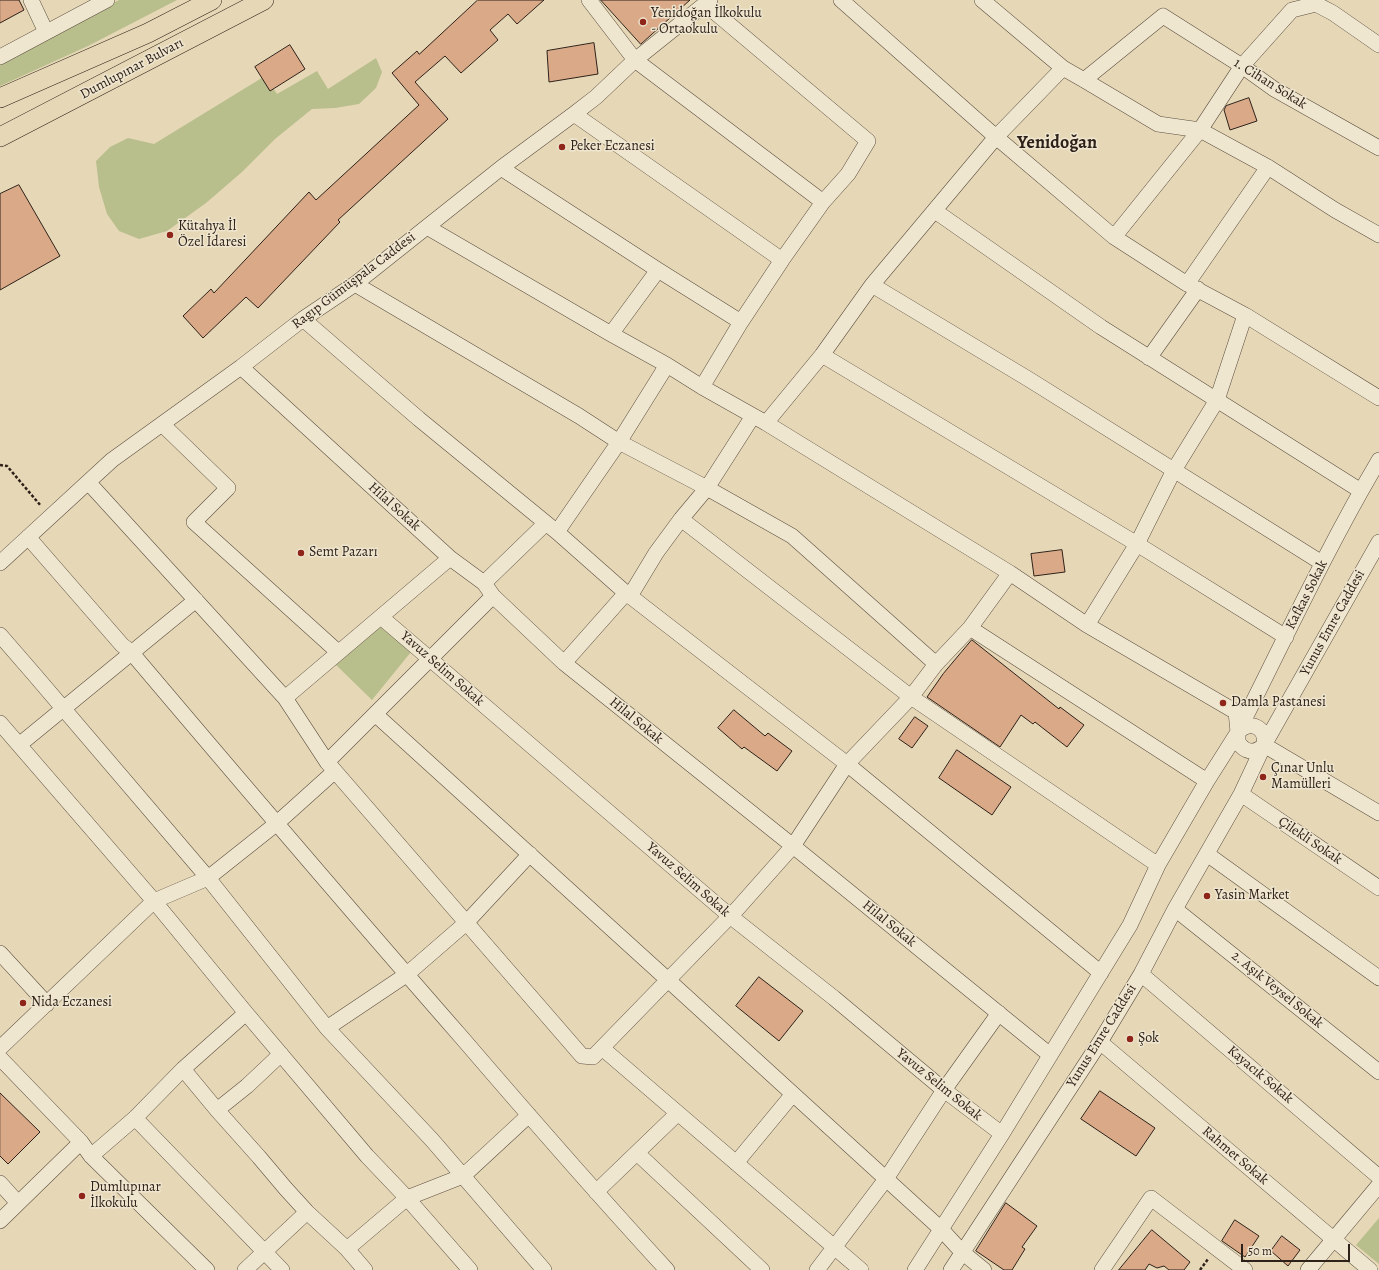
<!DOCTYPE html>
<html>
<head>
<meta charset="utf-8">
<style>
	body { margin:0 }
	#map { position:relative; width:1379px; height:1270px; overflow:hidden; background:#e6d8b6; font-family:Alegreya,serif }
	canvas { display:block }
	.scale { position:absolute; left:1241px; top:1244px; width:109px; height:18px; box-sizing:border-box; border:2px solid #2e2119; border-top:0; padding-left:5px; font-size:12px; line-height:14px; white-space:nowrap; color:#2e2119; -webkit-text-stroke:3px #efe6d0; paint-order:stroke }
</style>
</head>
<body>
<div id="map">
<canvas width="1379" height="1270"></canvas>
<div class="scale">50 m</div>
</div>
<script>
const c = document.querySelector('canvas').getContext('2d');
c.lineJoin = 'round';
function fill(path, color) { c.fillStyle = color; c.fill(path, 'evenodd'); }
function trace(path, color, width, dash) { c.strokeStyle = color; c.lineWidth = width; c.lineCap = dash ? 'butt' : 'round'; c.setLineDash(dash || []); c.stroke(path); }
function drawText(font, color, halo, rows, align = 'center') {
  c.font = font + ' Alegreya,serif'; c.lineWidth = 3; c.setLineDash([]); c.textBaseline = 'middle'; c.strokeStyle = halo; c.fillStyle = color; for (const [text, x, y, turn = 0] of rows) {
    c.save(); c.translate(x, y); c.rotate((+turn || 0) * Math.PI / 180); c.textAlign = isNaN(turn) ? turn : align; if (halo) c.strokeText(text, 0, 0); c.fillText(text, 0, 0); c.restore();
  }
}
const green = new Path2D(`
	M119 0H177L88 46 0 86V64Z
	M376 58 382 72 376 88 359 104 335 108 312 109 275 139 242 172 206 203 167 231 139 239 119 231 107 214 99 187 96 161 110 147 128 138 154 144 265 76 277 94 317 71 328 89Z
	M379 626 411 652 372 700 336 665Z
	M1379 1218V1264L1356 1245Z`);
const building = new Path2D(`
	M0 0H19L24 10 0 23Z
	M478 0H544L517 24 508 14 490 30 498 40 461 73 445 56 415 82 448 119 338 220 340 222 258 308 246 297 203 338 183 316 211 289 214 293 309 192 316 200 419 105 392 73 417 51 419 54Z
	M601 0H690L641 44Z
	M594 43 598 74 549 82 547 51Z
	M290 45 305 69 270 91 255 67Z
	M1249 98 1257 121 1230 130 1224 110 1226 106Z
	M19 185 60 256 0 290V194Z
	M1062 550 1065 572 1034 576 1031 554Z
	M972 640 1059 709 1060 707 1084 725 1067 747 1035 722 1033 724 1021 715 1000 747 927 697 943 674Z
	M734 710 765 736 768 733 792 751 777 771 744 747 742 749 718 728Z
	M915 717 928 726 912 748 899 739Z
	M957 750 1011 787 992 815 939 778Z
	M759 977 803 1011 779 1041 736 1006Z
	M1100 1091 1155 1128 1136 1156 1081 1119Z
	M0 1093 40 1132 8 1164 0 1156Z
	M1006 1203 1037 1226 1022 1247 1025 1249 1012 1270H1004L976 1251Z
	M1235 1220 1259 1236 1245 1257 1222 1241Z
	M1152 1230 1190 1262 1184 1270H1169L1164 1266 1157 1268 1149 1264 1145 1270H1119Z
	M1282 1236 1300 1250 1288 1266 1271 1251Z`);
const path = new Path2D(`
	M0 465 7 466 41 506
	M1200 1270 1208 1259`);
const minor = new Path2D(`
	M31 0 46 32
	M589 0 635 60 823 202
	M841 0 996 137 1114 237 1187 284 1245 315 1379 398
	M982 0 1063 68 1084 80 1158 124 1200 130 1268 167 1335 210 1379 235
	M0 57 107 0
	M1084 80 1163 16 1242 66 1274 89 1379 148
	M574 114 782 260
	M501 168 658 270 741 322
	M935 211 1101 327 1361 491
	M427 227 611 334 667 365 702 387 766 423 1010 573 1087 625 1236 712 1238 732V742C1245 753 1255 754 1264 745L1379 542
	M1114 237 1200 130 1242 66 1292 10 1316 4 1333 13 1379 45
	M355 284 579 416 619 442 707 488 753 416
	M1187 284 1268 167
	M872 285 1030 380 1322 563
	M303 319 419 419 557 532 626 593 847 764 1101 973
	M611 334 658 270
	M822 355 1137 544 1286 637
	M1149 358 1198 289
	M241 367 450 558 484 583 493 596 564 663 793 846 1050 1055
	M702 387 741 322 782 260 823 202 848 174 868 141 705 4
	M766 423 822 355 872 285 996 137 1063 68
	M162 424 228 488 194 522 338 652
	M88 482 285 698 327 762 582 1056 593 1057 738 908 793 846 847 764 911 697 936 664 970 628 1010 573
	M557 532 619 442 667 365
	M28 537 122 645 131 652C241 782 351 911 463 1039 530 1117 597 1194 667 1270
	M0 563 112 460 241 367 303 319 355 284 501 168 574 114 596 97 635 60 710 0
	M484 583 546 523
	M630 596 656 553 681 519
	M381 617 730 916 834 998 944 1090 1002 1134
	M1087 625 1137 544 1174 470 1217 400 1245 315
	M970 628 1207 781
	M0 635 33 673 208 878 327 1028 432 1140 544 1270
	M564 663 626 593
	M936 664 792 536 707 488 681 519 911 697 1158 865
	M285 698 450 558
	M375 714 668 980 941 1229 962 1252 984 1270
	M0 723 154 901 246 1013 367 1156 407 1198 470 1270
	M1238 732C1284 641 1327 548 1379 460
	M19 745 196 600
	M1264 745 1379 813
	M327 762 493 596
	M1241 794 1379 888
	M1207 854 1379 978
	M1175 909 1379 1072
	M0 953 47 1004
	M1141 974 1379 1177
	M327 1028 406 975 466 923 530 854
	M1100 1042 1370 1270
	M0 1048 154 901 208 878 276 824 335 771
	M602 1048 861 1270
	M281 1054 247 1086 217 1110 259 1157 286 1189 307 1212 347 1249 365 1270
	M0 1058 81 1142 91 1156 207 1270
	M183 1069 217 1110
	M135 1118 282 1270
	M637 1153 762 1270
	M91 1156 135 1118 183 1069 246 1013
	M736 1163 793 1094
	M0 1183 18 1203
	M596 1192 678 1113
	M0 1221 81 1142
	M347 1249 407 1198 463 1176 529 1115
	M245 1270 307 1212
	M817 1270 886 1179 944 1090 999 1013
	M915 1270 1002 1134 1130 925 1158 865 1207 781 1238 732C1251 719 1267 728 1264 745L1241 794 1175 909 1141 974 1100 1042 951 1270
	M1102 1270 1151 1198 1245 1270
	M1308 1270 1379 1185`);
const major = new Path2D(`
	M0 98 148 33 212 0
	M0 137 264 0`);
const markers = [
	[643,22,4,"#8f2418"],
	[562,147,4,"#8f2418"],
	[170,235,4,"#8f2418"],
	[301,553,4,"#8f2418"],
	[1223,703,4,"#8f2418"],
	[1263,777,4,"#8f2418"],
	[1207,896,4,"#8f2418"],
	[23,1003,4,"#8f2418"],
	[1130,1039,4,"#8f2418"],
	[82,1196,4,"#8f2418"]
];
const poiNames = [
	["Yenidoğan İlkokulu",651,14],
	["- Ortaokulu",651,30],
	["Peker Eczanesi",570,147],
	["Kütahya İl",178,227],
	["Özel İdaresi",178,243],
	["Semt Pazarı",309,553],
	["Damla Pastanesi",1231,703],
	["Çınar Unlu",1271,769],
	["Mamülleri",1271,785],
	["Yasin Market",1215,896],
	["Nida Eczanesi",31,1003],
	["Şok",1138,1039],
	["Dumlupınar",90,1188],
	["İlkokulu",90,1204]
];
const streetNames = [
	["Dumlupınar Bulvarı",132,69,-28],
	["1. Cihan Sokak",1270,84,32],
	["Ragıp Gümüşpala Caddesi",354,281,-37],
	["Hilal Sokak",394,507,42],
	["Kafkas Sokak",1307,595,-63],
	["Yunus Emre Caddesi",1333,623,-61],
	["Yavuz Selim Sokak",442,669,41],
	["Hilal Sokak",636,721,39],
	["Çilekli Sokak",1310,841,34],
	["Yavuz Selim Sokak",688,880,41],
	["Hilal Sokak",889,924,39],
	["2. Aşık Veysel Sokak",1277,990,39],
	["Yunus Emre Caddesi",1102,1036,-58],
	["Kayacık Sokak",1260,1075,40],
	["Yavuz Selim Sokak",939,1085,39],
	["Rahmet Sokak",1235,1156,40]
];
const districtNames = [
	["Yenidoğan",1057,144]
];
fill(green, '#b8be8c');
fill(building, '#d9a988');
trace(building, '#2e2119', 1);
trace(minor, '#5c4f40', 16);
trace(major, '#2e2119', 20);
trace(path, '#2e2119', 2.5, [3, 2]);
trace(minor, '#efe6d0', 15);
trace(major, '#e6d8b6', 19);
for (const [x, y, r, color] of markers) { const dot = new Path2D(); dot.arc(x, y, r, 0, 2 * Math.PI); c.fillStyle = color; c.fill(dot); trace(dot, '#efe6d0', 1.5); }
drawText('14px', '#2e2119', '#efe6d0', poiNames, 'left');
drawText('14px', '#2e2119', '#efe6d0', streetNames);
drawText('bold 18px', '#2e2119', '#efe6d0', districtNames);
</script>
</body>
</html>
